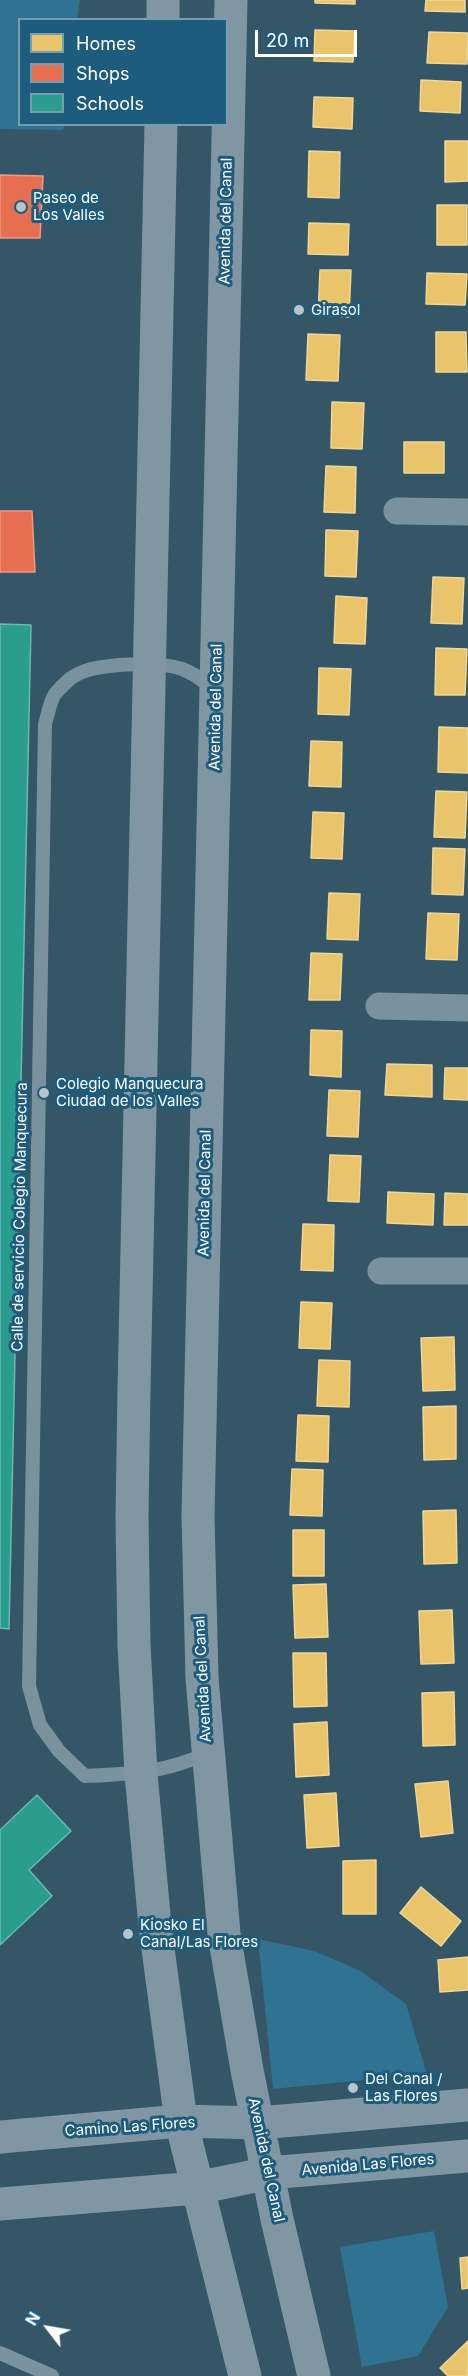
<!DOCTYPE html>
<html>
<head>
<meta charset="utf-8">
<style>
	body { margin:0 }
	#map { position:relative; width:468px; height:2376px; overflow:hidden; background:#345667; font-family:Inter,sans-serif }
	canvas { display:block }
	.legend { position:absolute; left:18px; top:18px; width:210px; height:108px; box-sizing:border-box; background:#1e5c7d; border:2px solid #789db1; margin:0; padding:8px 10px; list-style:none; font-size:18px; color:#fff }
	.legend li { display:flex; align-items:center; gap:12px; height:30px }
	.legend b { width:30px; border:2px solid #789db1 }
	.north { position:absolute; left:18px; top:2298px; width:60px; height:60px; -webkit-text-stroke:4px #1e5c7d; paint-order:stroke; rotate:301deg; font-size:16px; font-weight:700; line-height:24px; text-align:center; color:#fff }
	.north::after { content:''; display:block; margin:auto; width:21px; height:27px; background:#fff; clip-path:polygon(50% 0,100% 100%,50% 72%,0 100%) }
	.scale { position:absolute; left:255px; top:30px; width:102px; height:27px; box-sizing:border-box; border:3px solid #fff; border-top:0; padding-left:8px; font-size:18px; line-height:21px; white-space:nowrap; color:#fff; -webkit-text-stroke:4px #1e5c7d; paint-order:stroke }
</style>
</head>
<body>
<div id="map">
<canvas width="468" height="2376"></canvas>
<ul class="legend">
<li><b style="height:16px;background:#e9c46a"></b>Homes</li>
<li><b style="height:16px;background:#e76f51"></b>Shops</li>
<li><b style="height:16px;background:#2a9d8f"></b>Schools</li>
</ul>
<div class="north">N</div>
<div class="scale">20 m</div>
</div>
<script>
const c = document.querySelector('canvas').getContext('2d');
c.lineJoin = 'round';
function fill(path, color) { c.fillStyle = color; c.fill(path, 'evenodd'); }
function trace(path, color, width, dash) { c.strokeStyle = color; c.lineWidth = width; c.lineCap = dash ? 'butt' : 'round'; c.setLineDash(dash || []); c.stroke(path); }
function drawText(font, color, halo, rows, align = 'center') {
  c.font = font + ' Inter,sans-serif'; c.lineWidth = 6; c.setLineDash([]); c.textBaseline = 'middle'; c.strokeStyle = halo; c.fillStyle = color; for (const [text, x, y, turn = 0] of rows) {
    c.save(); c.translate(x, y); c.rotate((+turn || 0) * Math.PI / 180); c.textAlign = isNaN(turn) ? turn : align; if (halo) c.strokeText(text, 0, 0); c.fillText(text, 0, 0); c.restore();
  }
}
const green = new Path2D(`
	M0 0H80L77 19 20 20V124L64 125 63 130 0 129Z
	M258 1939 314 1951 359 1970 406 2004 427 2074 273 2089Z
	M434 2231 448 2307 418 2356 362 2367 340 2247Z`);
const homes = new Path2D(`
	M315 0H355V4L315 3Z
	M426 0H465V12L425 11Z
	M315 30 355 31 353 62 314 61Z
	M429 32 468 33 467 64 427 63Z
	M421 80 461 82 460 113 420 111Z
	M314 97 353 98 352 129 313 127Z
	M445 141H468V181L445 182Z
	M309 151 340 152 339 198 308 197Z
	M437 205H467V245H437Z
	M309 223 349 224 348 255 308 254Z
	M320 270H351L349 317 318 316Z
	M427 273 467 274 465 305 426 304Z
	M436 332H466L467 372H436Z
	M308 334 340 335 338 381 306 380Z
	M332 402 364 403 362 449 331 448Z
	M404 442H444V473H404Z
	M326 466 356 467 355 513 324 512Z
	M326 530 358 531 356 577 325 576Z
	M433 577 464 578 462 624 431 623Z
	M336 596 367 598 365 644 334 643Z
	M436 648 467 649 465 695H435Z
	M319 668 351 669 349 715 318 714Z
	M439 727 468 728V773L438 772Z
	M311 741 342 742 341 787 309 786Z
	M436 791 467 792 465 838 434 837Z
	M313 812 344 813 342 859 311 858Z
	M433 848 465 849 463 895 432 894Z
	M329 893 360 894 358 940 327 939Z
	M428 913 459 914 457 960 426 959Z
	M311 953 342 954 340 1000H309Z
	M311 1030 342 1031 341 1077 310 1075Z
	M387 1064 432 1065V1097L385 1095Z
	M445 1068H468V1100L444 1099Z
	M329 1090 360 1091 358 1137 327 1136Z
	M330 1155 361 1156 359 1202 328 1201Z
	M388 1192 434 1194 433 1225 387 1223Z
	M445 1193 468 1194V1225H444Z
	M303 1224 334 1225 333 1271 301 1270Z
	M301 1302 332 1303 330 1349 299 1348Z
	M454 1337 455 1390 423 1391 421 1338Z
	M319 1360 350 1361 349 1407 317 1406Z
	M456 1406V1459L424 1460 423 1407Z
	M298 1415 329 1416 328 1462 296 1461Z
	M292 1469 323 1470 322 1516 290 1515Z
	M456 1510 457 1563 424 1564 423 1511Z
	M293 1530H324V1576H293Z
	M326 1584 328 1637 295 1638 293 1585Z
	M452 1610 454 1663 421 1664 419 1611Z
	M293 1653H326L327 1706 294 1707Z
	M454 1692 455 1745 423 1746 422 1693Z
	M327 1722 329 1775 296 1777 294 1724Z
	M448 1781 453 1833 421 1837 415 1784Z
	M336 1793 339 1846 307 1848 304 1795Z
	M376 1860V1914H343V1861Z
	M421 1887 461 1921 441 1946 400 1913Z
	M468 1957V1990L440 1992 438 1960Z
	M468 2257V2288L462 2289 460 2258Z
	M468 2341V2376H448L440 2368Z`);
const shops = new Path2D(`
	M0 175 43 176 40 238H0Z
	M0 511H32L35 572H0Z`);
const schools = new Path2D(`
	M0 624 31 625 9 1629 0 1628Z
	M37 1795 71 1831 29 1870 52 1896 0 1945V1830Z`);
const lane = new Path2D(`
	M207 1753C165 1773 131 1774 85 1776L59 1751 40 1725 29 1686 45 724C48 715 50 701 55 694 60 688 70 678 76 675 96 663 160 661 182 669 194 673 204 681 213 689
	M0 2353 52 2376`);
const street = new Path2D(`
	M397 511 468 512
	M379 1006 468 1008
	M381 1271H468`);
const secondary = new Path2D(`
	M231 0 198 1516 202 1678 224 1934 247 2070 277 2219 314 2376
	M163 20V0
	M161 124 134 1389 132 1517 134 1645 141 1774 155 1926 181 2121 245 2376
	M0 2137 181 2121 259 2123 468 2105
	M0 2204 197 2188 269 2173 468 2156`);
const markers = [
	[21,207,6,"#b8c4ca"],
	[299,310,6,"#b8c4ca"],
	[44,1093,6,"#b8c4ca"],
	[128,1934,6,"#b8c4ca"],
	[353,2088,6,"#b8c4ca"]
];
const poiNames = [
	["Paseo de",33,198],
	["Los Valles",33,215],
	["Girasol",311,310],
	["Colegio Manquecura",56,1084],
	["Ciudad de los Valles",56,1101],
	["Kiosko El",140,1925],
	["Canal/Las Flores",140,1942],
	["Del Canal /",365,2079],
	["Las Flores",365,2096]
];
const streetNames = [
	["Avenida del Canal",226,221,-89],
	["Avenida del Canal",216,707,-89],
	["Avenida del Canal",205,1193,-89],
	["Calle de servicio Colegio Manquecura",20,1217,-89],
	["Avenida del Canal",203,1679,-93],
	["Camino Las Flores",130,2127,-4],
	["Avenida del Canal",266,2160,78],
	["Avenida Las Flores",368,2165,-5]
];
fill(green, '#2f7292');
fill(homes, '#e9c46a');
trace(homes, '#f0d697', 1.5);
fill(shops, '#e76f51');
trace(shops, '#ee9a85', 1.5);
fill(schools, '#2a9d8f');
trace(schools, '#6abab1', 1.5);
trace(lane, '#79929e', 14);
trace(street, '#79929e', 27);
trace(secondary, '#8097a3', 33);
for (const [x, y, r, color] of markers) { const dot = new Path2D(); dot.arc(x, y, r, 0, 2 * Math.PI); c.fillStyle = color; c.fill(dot); trace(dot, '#1e5c7d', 2); }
drawText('15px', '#fff', '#1e5c7d', poiNames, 'left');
drawText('15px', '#fff', '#1e5c7d', streetNames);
</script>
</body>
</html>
